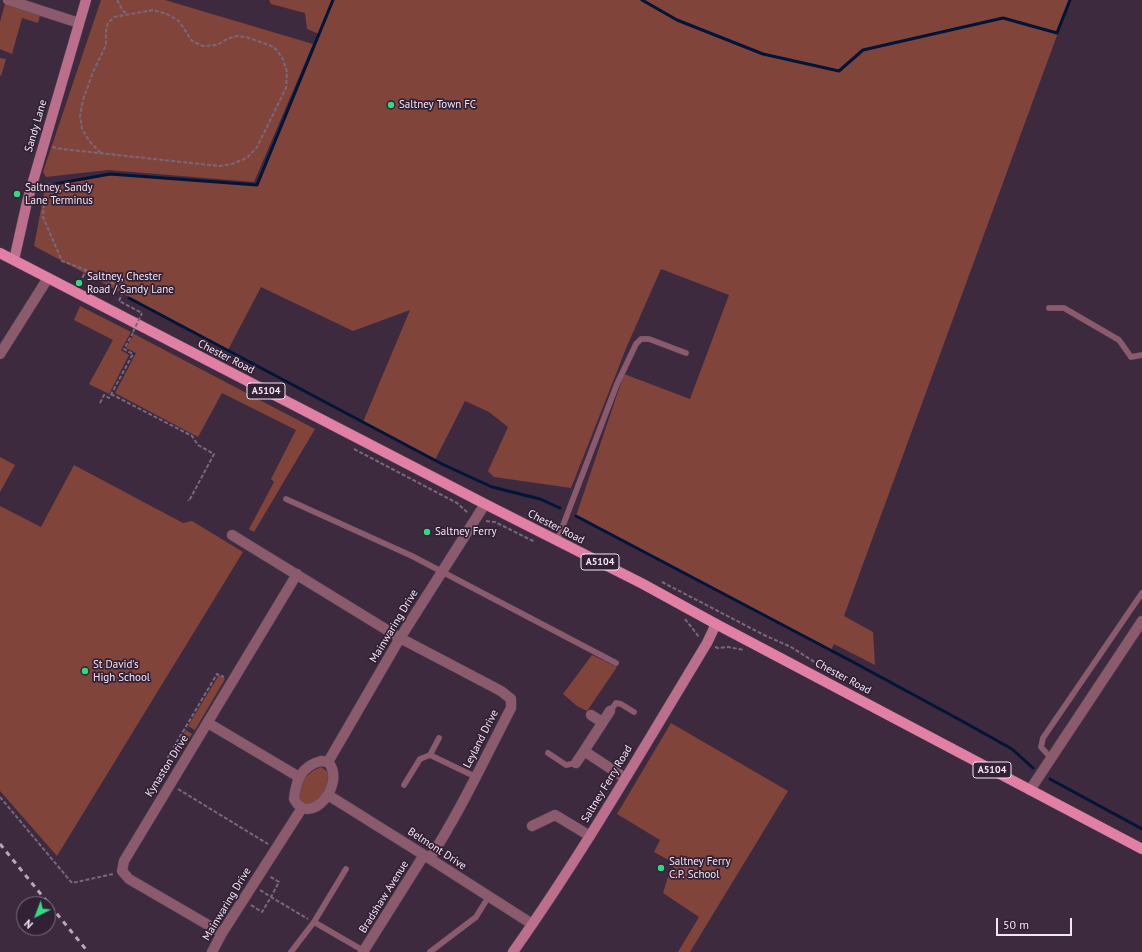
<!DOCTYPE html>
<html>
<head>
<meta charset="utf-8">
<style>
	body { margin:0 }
	#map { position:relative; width:1142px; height:952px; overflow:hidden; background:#3d2a3f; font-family:"PT Sans",sans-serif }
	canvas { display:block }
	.north { position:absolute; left:16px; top:896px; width:40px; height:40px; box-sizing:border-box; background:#322035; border:1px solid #7f6f81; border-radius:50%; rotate:222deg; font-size:11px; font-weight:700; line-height:16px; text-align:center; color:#f3e6f4 }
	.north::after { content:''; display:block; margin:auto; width:14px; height:18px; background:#34d881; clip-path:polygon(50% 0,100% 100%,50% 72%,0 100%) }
	.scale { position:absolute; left:996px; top:918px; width:76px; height:18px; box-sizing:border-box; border:2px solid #f3e6f4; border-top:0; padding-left:5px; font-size:12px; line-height:14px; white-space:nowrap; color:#f3e6f4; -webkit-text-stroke:3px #322035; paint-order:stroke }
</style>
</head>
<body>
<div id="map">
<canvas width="1142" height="952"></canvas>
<div class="north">N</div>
<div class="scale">50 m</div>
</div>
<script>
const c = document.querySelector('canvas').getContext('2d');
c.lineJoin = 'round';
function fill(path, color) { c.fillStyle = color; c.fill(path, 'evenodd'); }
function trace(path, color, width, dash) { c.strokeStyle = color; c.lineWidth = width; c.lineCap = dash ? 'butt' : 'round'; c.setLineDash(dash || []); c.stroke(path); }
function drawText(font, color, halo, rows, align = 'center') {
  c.font = font + ' "PT Sans",sans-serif'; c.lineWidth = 3.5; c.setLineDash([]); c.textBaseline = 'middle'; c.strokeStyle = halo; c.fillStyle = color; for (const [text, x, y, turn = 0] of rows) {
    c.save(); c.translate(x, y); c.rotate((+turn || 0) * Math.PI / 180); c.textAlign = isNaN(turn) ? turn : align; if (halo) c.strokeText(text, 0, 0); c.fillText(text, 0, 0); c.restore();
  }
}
const green = new Path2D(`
	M101 0H165L313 44 254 182 108 170 46 177 43 172Z
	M269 0H1070L844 616 873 632 875 665 834 644 831 650 576 516 624 374 690 399 729 295 661 269 627 346 571 488 494 477 488 471 508 427 489 412 465 401 435 460 363 422 410 310 353 331 261 287 228 350 34 246 46 183 56 184 110 174 257 185 319 34 307 29 305 13 271 4Z
	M5 4 40 15 38 23 22 18 12 54 0 49V22Z
	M0 58 6 59 1 76 0 75Z
	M80 306 131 332 121 350 129 355 109 394 89 384 113 340 74 320Z
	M134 334 315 429 254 532 249 529 274 482 271 479 296 430 222 393 198 437 115 393 136 353 126 348Z
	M0 457 15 465 0 492Z
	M74 465 183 523 192 521 243 552 57 856 0 791V506L41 527Z
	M592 655 617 667 587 711 577 706 563 694Z
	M219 675 225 679 195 730 188 726Z
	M671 723 788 791 690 952H678L699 917 663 893 668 877 674 871 672 862 654 852 660 840 617 814Z
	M186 730 192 734 176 760 170 756Z
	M321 767 328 772C331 784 320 807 305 805L299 798C299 783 307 772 321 767Z`);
const stream = new Path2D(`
	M642 0 677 20 763 54 839 71 863 50 1003 18 1057 33 1070 0
	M55 184 110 174 257 185 333 0
	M129 298 442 464 492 487 540 499 560 508
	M576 516 853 662 962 721 1012 749 1033 768
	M1050 779 1142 829`);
const path = new Path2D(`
	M117 0 123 11 128 14
	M52 147 62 149 219 166 232 164 247 158 257 147 286 88 287 72 282 57 274 47 246 37 237 36 227 39 217 45 203 46 192 41 179 21 167 14 153 10 114 17 108 23 106 30V45L93 72 83 100 80 116 82 129 90 142 101 153
	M44 204 43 217 62 261 86 270 124 289 119 301 142 313
	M80 283 86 270
	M111 394 192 436 198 445 214 454 189 501 188 500
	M100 403 104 395 109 398 133 354 124 349 133 333
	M354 449 457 503 468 513
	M486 521 495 522 535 542
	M662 582 764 635 791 647 827 670
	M685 619 699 637
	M715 647 718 648 728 647 744 650
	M174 761 168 757 217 674 224 677
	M178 789 268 844
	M0 797 72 883 113 874
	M260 890 271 897 279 882 269 876
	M251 905 262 912 271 897 308 919`);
const lane = new Path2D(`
	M1049 308H1064L1119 340 1131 357 1142 355
	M286 499 412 556 616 663
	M557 541 617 384 636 344 641 339H649L686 353
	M610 711 616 703 621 704 634 712
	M548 753 566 765 576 763
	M430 755 439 738
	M1051 758 1041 747 1043 738 1142 593
	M404 785 420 759 430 755 476 777
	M314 922 364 951
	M291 952 314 922 346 869
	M430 952 476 917 489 896`);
const street = new Path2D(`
	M8 0 79 23
	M0 354 48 278
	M232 535 400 638 501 691 511 699V708C485 758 461 810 430 858
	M610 711 584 751 625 778
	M591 715 602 722
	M208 723 299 777
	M321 761 328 762C347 783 310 829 294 799 296 781 301 766 321 761Z
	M328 762 400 638 485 504
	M576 763 584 751
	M1030 790 1142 621
	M328 795 424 855 532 924
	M532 826 555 815 590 836
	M222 933 129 879 122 871 124 861 297 574
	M212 952 222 933 302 808
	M363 952 424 855`);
const secondary = new Path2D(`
	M14 260 27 202 86 0
	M513 952C583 853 644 747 707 643L716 624`);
const primary = new Path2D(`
	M0 253 485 504 643 584 716 624 1142 849`);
const rail = new Path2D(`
	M0 844 88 952`);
const pathBridge = new Path2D(`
	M133 332 142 313`);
const markers = [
	[391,105,4,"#34d881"],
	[17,194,4,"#34d881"],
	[79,283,4,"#34d881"],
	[427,532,4,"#34d881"],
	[85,671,4,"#34d881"],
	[661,868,4,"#34d881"]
];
const shields = [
	[266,391,38],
	[600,562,38],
	[992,770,38]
];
const shieldNames = [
	["A5104",266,391],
	["A5104",600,562],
	["A5104",992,770]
];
const poiNames = [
	["Saltney Town FC",399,105],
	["Saltney, Sandy",25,188],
	["Lane Terminus",25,201],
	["Saltney, Chester",87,277],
	["Road / Sandy Lane",87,290],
	["Saltney Ferry",435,532],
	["St David's",93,665],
	["High School",93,678],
	["Saltney Ferry",669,862],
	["C.P. School",669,875]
];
const streetNames = [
	["Sandy Lane",36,126,-74],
	["Chester Road",226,357,27],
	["Chester Road",556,527,27],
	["Mainwaring Drive",394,626,-59],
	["Chester Road",843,677,28],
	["Leyland Drive",481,739,-63],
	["Kynaston Drive",167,766,-58],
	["Saltney Ferry Road",607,784,-59],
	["Belmont Drive",437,849,33],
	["Bradshaw Avenue",384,897,-58],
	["Mainwaring Drive",227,904,-59]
];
fill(green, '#80443b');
trace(stream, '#001537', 3);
trace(lane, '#5a485c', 6);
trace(street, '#5a485c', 11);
trace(secondary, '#5a485c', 11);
trace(primary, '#5a485c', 11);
trace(path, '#79687b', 2, [4, 2]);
trace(lane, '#8b5a6c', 5.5);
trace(street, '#8b5a6c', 10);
trace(secondary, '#bc6f8c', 10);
trace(primary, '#e27fa5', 10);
trace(rail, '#b8a9b9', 3, [5, 5]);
trace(pathBridge, '#79687b', 2, [4, 2]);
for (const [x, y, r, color] of markers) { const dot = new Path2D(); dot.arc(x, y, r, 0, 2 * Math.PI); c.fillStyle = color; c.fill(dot); trace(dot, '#322035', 1.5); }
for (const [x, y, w] of shields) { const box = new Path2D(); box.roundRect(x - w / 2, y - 8, w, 16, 3); c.fillStyle = '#322035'; c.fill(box); trace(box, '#f3e6f4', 1); }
drawText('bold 10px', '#f3e6f4', null, shieldNames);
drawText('11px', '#f3e6f4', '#322035', poiNames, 'left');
drawText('11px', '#f3e6f4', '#322035', streetNames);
</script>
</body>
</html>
